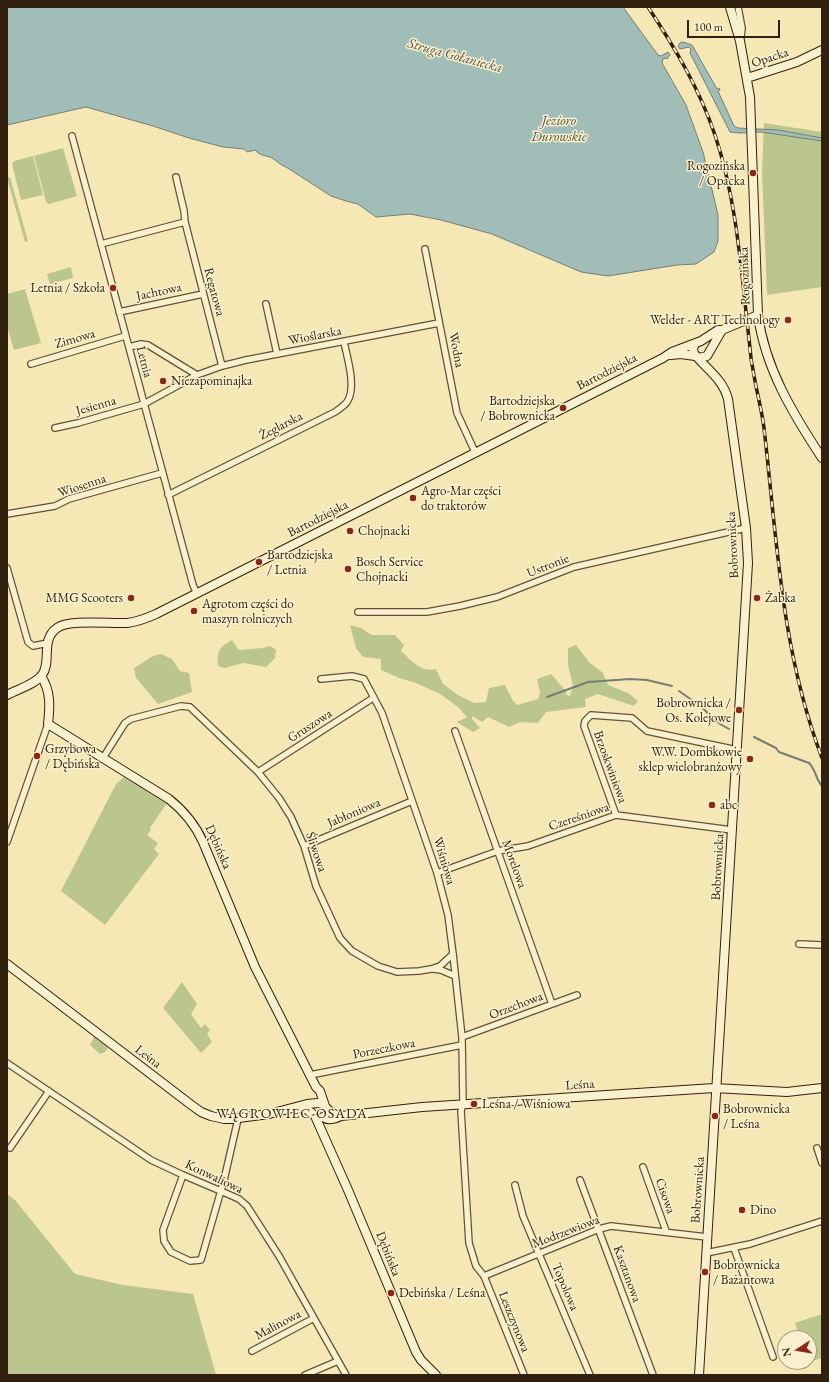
<!DOCTYPE html>
<html>
<head>
<meta charset="utf-8">
<style>
	body { margin:0 }
	#map { position:relative; width:829px; height:1382px; overflow:hidden; background:#f6e8b4; font-family:"EB Garamond",serif }
	canvas { display:block }
	.frame { position:absolute; inset:0; border:8px solid #32200e; pointer-events:none }
	.north { position:absolute; left:777px; top:1330px; width:40px; height:40px; box-sizing:border-box; background:#f9f0ce; border:1px solid #a99d81; border-radius:50%; rotate:258deg; font-size:11px; font-weight:700; line-height:16px; text-align:center; color:#32200e }
	.north::after { content:''; display:block; margin:auto; width:14px; height:18px; background:#8f2418; clip-path:polygon(50% 0,100% 100%,50% 72%,0 100%) }
	.scale { position:absolute; left:687px; top:20px; width:93px; height:18px; box-sizing:border-box; border:2px solid #32200e; border-top:0; padding-left:5px; font-size:12px; line-height:14px; white-space:nowrap; color:#32200e; -webkit-text-stroke:3px #f9f0ce; paint-order:stroke }
</style>
</head>
<body>
<div id="map">
<canvas width="829" height="1382"></canvas>
<div class="frame"></div>
<div class="north">N</div>
<div class="scale">100 m</div>
</div>
<script>
const c = document.querySelector('canvas').getContext('2d');
c.lineJoin = 'round';
function fill(path, color) { c.fillStyle = color; c.fill(path, 'evenodd'); }
function trace(path, color, width, dash) { c.strokeStyle = color; c.lineWidth = width; c.lineCap = dash ? 'butt' : 'round'; c.setLineDash(dash || []); c.stroke(path); }
function drawText(font, color, halo, rows, align = 'center') {
  c.font = font + ' "EB Garamond",serif'; c.lineWidth = 3; c.setLineDash([]); c.textBaseline = 'middle'; c.strokeStyle = halo; c.fillStyle = color; for (const [text, x, y, turn = 0] of rows) {
    c.save(); c.translate(x, y); c.rotate((+turn || 0) * Math.PI / 180); c.textAlign = isNaN(turn) ? turn : align; if (halo) c.strokeText(text, 0, 0); c.fillText(text, 0, 0); c.restore();
  }
}
const green = new Path2D(`
	M764 123 822 132V287L767 295 762 172Z
	M63 148 77 196 49 204 46 202 34 156Z
	M33 156 43 195 21 200 12 164 14 161Z
	M10 177 28 241 25 242 7 178Z
	M71 267 73 278 50 284 47 274Z
	M25 289 41 343 14 350 7 326V294Z
	M350 625 361 628 372 635H395L404 645 401 651C411 660 421 673 436 669L443 684 458 695 474 703 486 702 489 688 505 685 513 701 517 705 538 699 540 693 537 679 551 674 565 690 567 695 570 696 573 686 568 665V648L576 645 589 662 603 673 608 685 628 693 638 701 634 706 598 694 585 699 586 707 546 712 538 723 520 722 509 727 488 717 482 722 472 716V719L480 728 473 732 457 722 467 717 458 707 440 694 416 683 399 678 381 670V659L363 657 356 648Z
	M232 640 239 650 262 648 270 646 276 650 275 658 266 667 243 663 225 668 218 666C217 651 219 647 232 640Z
	M161 654 172 659 180 671 189 673 192 692 158 704 136 678 134 668 153 656Z
	M124 777 167 803 150 828 151 830 147 835 158 843 154 849 159 854 105 925 61 891 116 784Z
	M182 982 197 1004 191 1014 201 1028 205 1024 210 1030 207 1034 212 1042 201 1053 163 1008Z
	M94 1037 108 1048 105 1052 100 1054 90 1045Z
	M7 1194 15 1200 75 1274 123 1285 193 1294 216 1375H7Z
	M822 1314V1358L809 1362V1338H800L795 1323Z`);
const water = new Path2D(`
	M7 7H623L658 55 661 56 668 52 670 55 667 59 666 58 663 59 662 63 686 105 703 152 718 215V241L714 252 696 264 677 265 608 276 581 272 492 234 441 220 410 214 376 217 358 204 346 201 331 196 286 167C280 165 277 161 272 158 265 155 260 156 255 150L247 152 244 149 223 147 189 138 153 126 86 107 7 125Z
	M683 42 692 45 717 89 719 88 720 90 718 91 734 126 738 128 778 130 822 138V141L761 132 740 133 730 132 690 53 691 49 689 47 680 49 678 46 680 43Z`);
const stream = new Path2D(`
	M679 691 699 705 720 724 729 729
	M547 697 588 682 630 679 647 680 672 686
	M754 737 776 748 779 752 809 763C816 770 816 780 822 786`);
const street = new Path2D(`
	M738 7 742 28 741 37
	M72 136 193 585 197 594
	M176 177 184 211 185 222 222 366
	M101 244 185 222
	M425 249 457 413 475 452
	M266 304 277 354
	M119 312 203 294
	M129 347 141 344 148 345 197 375
	M31 364 125 336
	M55 428 78 423 144 404 197 375 222 366 246 360 439 323
	M168 495 335 412C339 409 344 406 347 402 357 388 347 357 344 342
	M7 514 55 506 69 499 162 473
	M7 568 28 642 33 646 48 643
	M358 612H427L460 606 497 597 574 567 746 528
	M321 679 352 676 364 679 382 713 437 873 448 915 453 954 462 1037 463 1104 461 1111 469 1243 476 1266 484 1276 524 1375
	M455 731 552 1004
	M103 758 125 723 131 719 181 706 190 707 258 772 279 798 291 817 304 846 316 886 340 938 352 951 378 966 397 972 419 971 431 969 440 966 453 954
	M258 772 373 698
	M616 815 584 726 585 721 591 715 632 718 647 731 737 750
	M7 842 48 724
	M304 846 412 801
	M437 873 498 851 528 846 616 815 732 830
	M799 944 822 945
	M433 969 441 970 455 976
	M462 1037 577 995
	M7 1063 151 1160 183 1175 230 1195 239 1199 247 1206 279 1256 346 1375
	M310 1075 462 1045
	M10 1148 49 1091
	M817 1148 822 1163
	M643 1167 666 1231
	M183 1175 163 1230 164 1241 171 1252 190 1261 201 1260 224 1180 238 1119
	M580 1180 653 1375
	M515 1185 523 1216 590 1375
	M734 1248 773 1357
	M706 1253 750 1244 822 1221
	M484 1276 599 1229 611 1226 707 1237
	M252 1351 314 1318
	M305 1375 338 1361`);
const secondary = new Path2D(`
	M730 7 740 41 750 97 758 315C765 368 793 414 822 458
	M747 78 797 62 822 50
	M695 344 693 348 694 354 699 358 707 356 722 330
	M671 355 681 354 695 356
	M697 357C709 371 723 380 728 399L746 528 748 563 699 1375
	M41 676C51 691 50 707 48 724L169 799C184 811 195 824 203 842L255 967 316 1087 320 1091 325 1106
	M7 695C18 689 34 685 42 675 52 662 40 640 57 628 69 619 110 624 127 623 137 622 147 618 156 614L663 358 672 352 701 341 718 330H722L758 315
	M7 964 190 1104 201 1112 211 1116 224 1119H231L269 1114 307 1104 318 1103 323 1104C329 1111 332 1115 341 1116
	M297 1108C305 1108 309 1110 315 1116L348 1190 416 1352 421 1360 436 1375
	M323 1117C328 1121 335 1119 341 1116L422 1107 714 1088 787 1092 822 1088`);
const rail = new Path2D(`
	M648 7C675 48 699 88 715 135 737 201 741 270 749 339 750 353 752 367 755 381 758 397 762 412 764 428 777 540 781 650 822 758`);
const markers = [
	[753,173,4,"#8f2418"],
	[113,288,4,"#8f2418"],
	[788,320,4,"#8f2418"],
	[163,381,4,"#8f2418"],
	[563,408,4,"#8f2418"],
	[413,498,4,"#8f2418"],
	[350,531,4,"#8f2418"],
	[259,562,4,"#8f2418"],
	[348,569,4,"#8f2418"],
	[131,598,4,"#8f2418"],
	[757,598,4,"#8f2418"],
	[194,611,4,"#8f2418"],
	[739,710,4,"#8f2418"],
	[37,756,4,"#8f2418"],
	[750,759,4,"#8f2418"],
	[712,805,4,"#8f2418"],
	[474,1104,4,"#8f2418"],
	[715,1116,4,"#8f2418"],
	[742,1210,4,"#8f2418"],
	[705,1272,4,"#8f2418"],
	[391,1293,4,"#8f2418"]
];
const streetNames = [
	["Opacka",770,58,-18],
	["Rogozińska",745,276,-92],
	["Jachtowa",159,292,-12],
	["Regatowa",214,292,75],
	["Wioślarska",315,336,-11],
	["Zimowa",75,339,-16],
	["Wodna",456,350,79],
	["Letnia",144,362,75],
	["Bartodziejska",607,372,-27],
	["Jesienna",96,406,-16],
	["Żeglarska",281,426,-27],
	["Wiosenna",82,486,-18],
	["Bartodziejska",318,519,-27],
	["Bobrownicka",733,545,-93],
	["Ustronie",548,566,-21],
	["Gruszowa",310,726,-33],
	["Brzoskwiniowa",610,767,70],
	["Jabłoniowa",354,813,-23],
	["Czereśniowa",579,817,-19],
	["Dębińska",218,847,66],
	["Śliwowa",316,852,71],
	["Wiśniowa",444,861,73],
	["Morelowa",514,864,70],
	["Bobrownicka",718,867,-87],
	["Orzechowa",516,1006,-21],
	["Porzeczkowa",384,1049,-11],
	["Leśna",148,1057,37],
	["Leśna",580,1085,-4],
	["Konwaliowa",214,1177,25],
	["Bobrownicka",698,1190,-86],
	["Cisowa",665,1196,70],
	["Modrzewiowa",566,1232,-21],
	["Dębińska",388,1254,68],
	["Kasztanowa",627,1274,70],
	["Topolowa",565,1287,67],
	["Leszczynowa",514,1322,68],
	["Malinowa",278,1325,-28]
];
const poiNames = [
	["Rogozińska",745,166,"right"],
	["/ Opacka",745,181,"right"],
	["Letnia / Szkoła",105,288,"right"],
	["Welder - ART Technology",780,320,"right"],
	["Niezapominajka",171,381],
	["Bartodziejska",555,401,"right"],
	["/ Bobrownicka",555,416,"right"],
	["Agro-Mar części",421,491],
	["do traktorów",421,506],
	["Chojnacki",358,531],
	["Bartodziejska",267,555],
	["/ Letnia",267,570],
	["Bosch Service",356,562],
	["Chojnacki",356,577],
	["MMG Scooters",123,598,"right"],
	["Żabka",765,598],
	["Agrotom części do",202,604],
	["maszyn rolniczych",202,619],
	["Bobrownicka /",731,703,"right"],
	["Os. Kolejowe",731,718,"right"],
	["Grzybowa",45,749],
	["/ Dębińska",45,764],
	["W.W. Dombkowie",742,752,"right"],
	["sklep wielobranżowy",742,767,"right"],
	["abc",720,805],
	["Leśna / Wiśniowa",482,1104],
	["Bobrownicka",723,1109],
	["/ Leśna",723,1124],
	["Dino",750,1210],
	["Bobrownicka",713,1265],
	["/ Bażantowa",713,1280],
	["Debińska / Leśna",399,1293]
];
const waterNames = [
	["Struga Gołaniecka",455,56,15],
	["Jezioro",559,121],
	["Durowskie",559,137]
];
const neighbourhoodNames = [
	["WĄGROWIEC-OSADA",292,1114]
];
fill(green, '#bbc68e');
fill(water, '#a0beb7');
trace(water, '#747f73', 1);
trace(stream, '#747f73', 2);
trace(street, '#635238', 8);
trace(secondary, '#32200e', 10);
trace(street, '#f9f0ce', 5.5);
trace(secondary, '#f9f0ce', 8);
trace(rail, '#32200e', 3.5);
trace(rail, '#f9f0ce', 2, [6]);
for (const [x, y, r, color] of markers) { const dot = new Path2D(); dot.arc(x, y, r, 0, 2 * Math.PI); c.fillStyle = color; c.fill(dot); trace(dot, '#f9f0ce', 1.5); }
drawText('13px', '#32200e', '#f9f0ce', streetNames);
drawText('13px', '#32200e', '#f9f0ce', poiNames, 'left');
drawText('italic 14px', '#534f41', '#f9f0ce', waterNames);
c.letterSpacing = '1px';
drawText('14px', '#32200e', '#f9f0ce', neighbourhoodNames);
c.letterSpacing = '0px';
</script>
</body>
</html>
